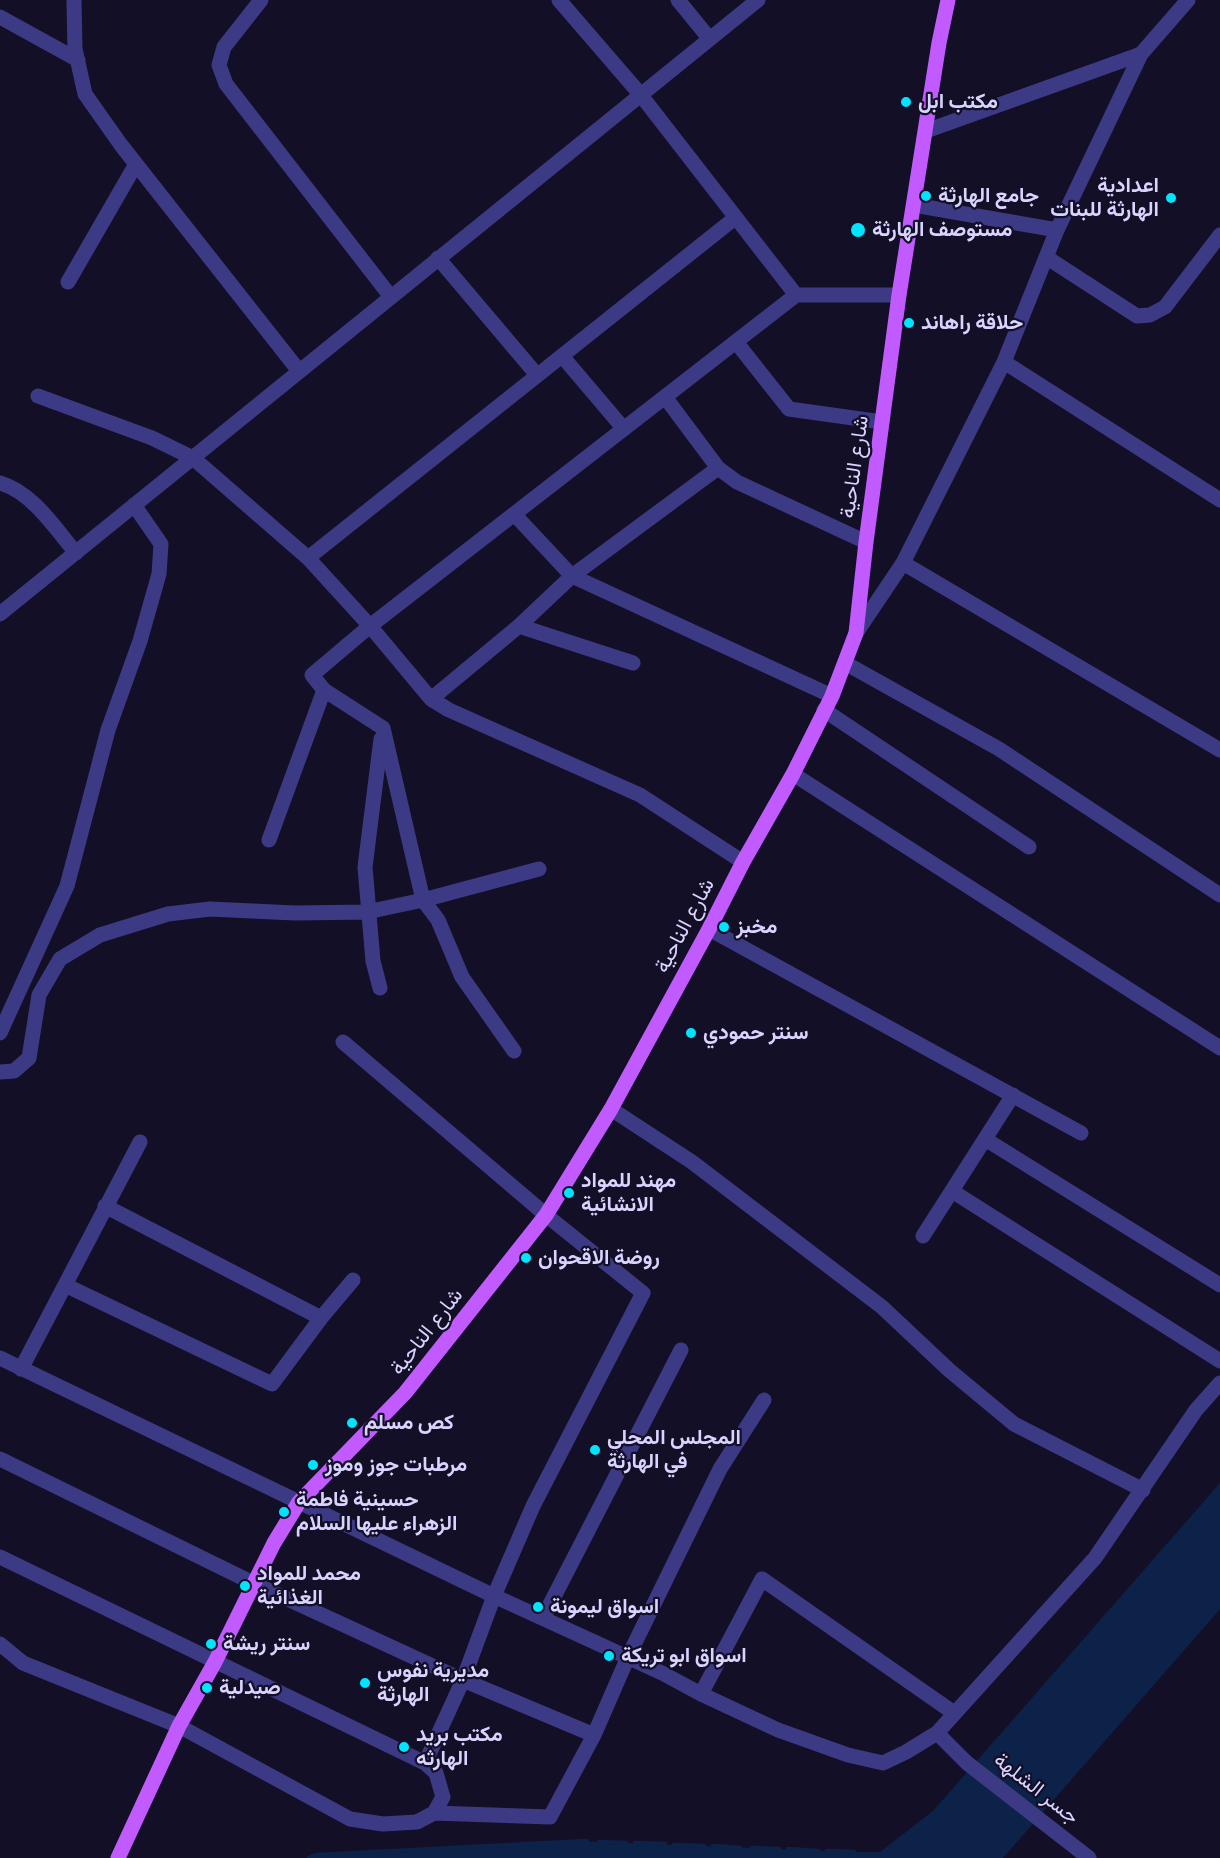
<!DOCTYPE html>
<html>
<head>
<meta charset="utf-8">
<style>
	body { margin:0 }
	canvas { display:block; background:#130f26 }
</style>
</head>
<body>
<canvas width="1220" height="1858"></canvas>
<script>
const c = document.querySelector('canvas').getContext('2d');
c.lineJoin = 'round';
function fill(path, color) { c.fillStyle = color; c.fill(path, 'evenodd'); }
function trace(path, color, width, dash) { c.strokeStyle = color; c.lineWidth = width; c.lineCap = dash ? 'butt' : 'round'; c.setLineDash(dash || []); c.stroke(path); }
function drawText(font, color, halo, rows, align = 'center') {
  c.font = font + ' "Fira Sans Condensed",Vazirmatn,sans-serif'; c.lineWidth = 4.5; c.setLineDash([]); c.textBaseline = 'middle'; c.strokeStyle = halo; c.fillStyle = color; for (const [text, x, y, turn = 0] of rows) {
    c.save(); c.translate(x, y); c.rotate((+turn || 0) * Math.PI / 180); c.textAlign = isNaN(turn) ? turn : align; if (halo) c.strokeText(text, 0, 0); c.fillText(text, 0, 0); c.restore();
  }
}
const water = new Path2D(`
	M1220 1483V1609L1003 1858H309L317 1855 574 1841 854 1852H880L933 1811Z`);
const stream = new Path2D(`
	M599 1842 626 1843
	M635 1843 665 1844
	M674 1845 704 1846
	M713 1846 740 1848
	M752 1848 779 1849
	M788 1849 818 1851
	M827 1851 854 1852 857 1858
	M309 1858 317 1855 587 1841`);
const minor = new Path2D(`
	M74 0 75 49 85 94 121 145 299 371
	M261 0 224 47 219 65 226 84 391 297
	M559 0 640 94 796 295H899
	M678 0 709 38
	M0 17 78 60
	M926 131 1141 54
	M914 205 1057 230
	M1046 257 1137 316 1150 315 1165 307 1220 235
	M438 258 537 375
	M68 282 136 164
	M736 342 789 409 882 422
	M562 356 624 429
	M1004 362 1220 500
	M38 396 152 438 193 458 308 558 370 626 431 699 449 710 640 795 743 862
	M665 397 718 468
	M0 483C32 492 55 528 76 553
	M514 514 572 576 832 696
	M308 558 735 218
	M903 563 1220 750
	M0 614 758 0
	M519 626 633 663
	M856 633 903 563 1004 362 1057 230 1141 54 1188 0
	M845 663 999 749 1220 895
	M431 699 519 626 572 576 718 468 737 482 866 542
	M824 710 1029 847
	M793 774 1220 1048
	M269 840 324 690
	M709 929 1081 1133
	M380 988 373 961 365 867 381 739
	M0 1033 67 886 108 730 140 641 159 574 161 544 134 505
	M343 1042 546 1215 643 1293 533 1506 494 1596 463 1680 425 1763
	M514 1051 462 977 438 920 423 900 383 728 324 690 312 675 370 626 796 295
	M0 1072 14 1071 29 1058 39 995 60 959 100 935 168 914 210 909 295 913 367 912 423 900 539 869
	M611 1109 692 1162 882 1307 949 1370 1014 1424 1143 1490
	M985 1139 1220 1285
	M952 1191 1220 1361
	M105 1206 321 1318
	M923 1236 1013 1095
	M65 1285 272 1384 321 1318 353 1280
	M0 1358 494 1596 662 1673 701 1694 778 1730 848 1755 883 1763 906 1752 937 1733 1095 1558 1196 1410 1220 1383
	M21 1369 140 1142
	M0 1459 253 1583 463 1680 594 1735
	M0 1557 425 1763 436 1773 443 1797 434 1813 417 1822 383 1824 350 1819 179 1726 23 1663 0 1644
	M543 1618 681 1350
	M701 1694 762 1579 954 1713
	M937 1733 967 1763 1089 1858
	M434 1813 550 1817 594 1735 628 1657 720 1469 764 1400`);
const major = new Path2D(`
	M118 1858 179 1726 215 1662 274 1543 299 1502 405 1393 546 1215 611 1109 709 929 743 862 793 774 832 696 856 633 866 542 899 295 939 43 948 0`);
const markers = [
	[906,102,6,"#00e5ff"],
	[926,196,6,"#00e5ff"],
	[1171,198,6,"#00e5ff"],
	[858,230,8,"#00e5ff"],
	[909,323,6,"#00e5ff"],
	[724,927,6,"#00e5ff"],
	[691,1033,6,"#00e5ff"],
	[569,1193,6,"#00e5ff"],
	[526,1258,6,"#00e5ff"],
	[352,1423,6,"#00e5ff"],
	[595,1450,6,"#00e5ff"],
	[313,1465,6,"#00e5ff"],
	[284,1512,6,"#00e5ff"],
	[245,1586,6,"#00e5ff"],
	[538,1607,6,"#00e5ff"],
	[211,1644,6,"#00e5ff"],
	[609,1656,6,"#00e5ff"],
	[365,1683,6,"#00e5ff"],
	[207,1688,6,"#00e5ff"],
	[404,1747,6,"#00e5ff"]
];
const poiNames = [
	["مكتب ابل",918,102],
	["اعدادية",1159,186,"right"],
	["الهارثة للبنات",1159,210,"right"],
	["جامع الهارثة",938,196],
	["مستوصف الهارثة",872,230],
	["حلاقة راهاند",921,323],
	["مخبز",736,927],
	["سنتر حمودي",703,1033],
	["مهند للمواد",581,1181],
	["الانشائية",581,1205],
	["روضة الاقحوان",538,1258],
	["كص مسلم",364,1423],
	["المجلس المحلي",607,1438],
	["في الهارثة",607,1462],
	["مرطبات جوز وموز",325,1465],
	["حسينية فاطمة",296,1500],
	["الزهراء عليها السلام",296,1524],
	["محمد للمواد",257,1574],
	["الغذائية",257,1598],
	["اسواق ليمونة",550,1607],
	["سنتر ريشة",223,1644],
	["اسواق ابو تريكة",621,1656],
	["مديرية نفوس",377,1671],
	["الهارثة",377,1695],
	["صيدلية",219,1688],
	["مكتب بريد",416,1735],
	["الهارثه",416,1759]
];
const streetNames = [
	["شارع الناحية",855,467,-82],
	["شارع الناحية",685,926,-62],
	["شارع الناحية",427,1332,-52],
	["جسر الشلهة",1036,1789,38]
];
fill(water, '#0c2248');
trace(stream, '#0c2248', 4.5);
trace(minor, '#3d3a85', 15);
trace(major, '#c25bff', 15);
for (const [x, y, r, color] of markers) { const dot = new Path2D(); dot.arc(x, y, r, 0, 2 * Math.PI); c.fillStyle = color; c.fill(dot); trace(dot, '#130f26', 2); }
drawText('bold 21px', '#d9d4ff', '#130f26', poiNames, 'left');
drawText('21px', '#d9d4ff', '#130f26', streetNames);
</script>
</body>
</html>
